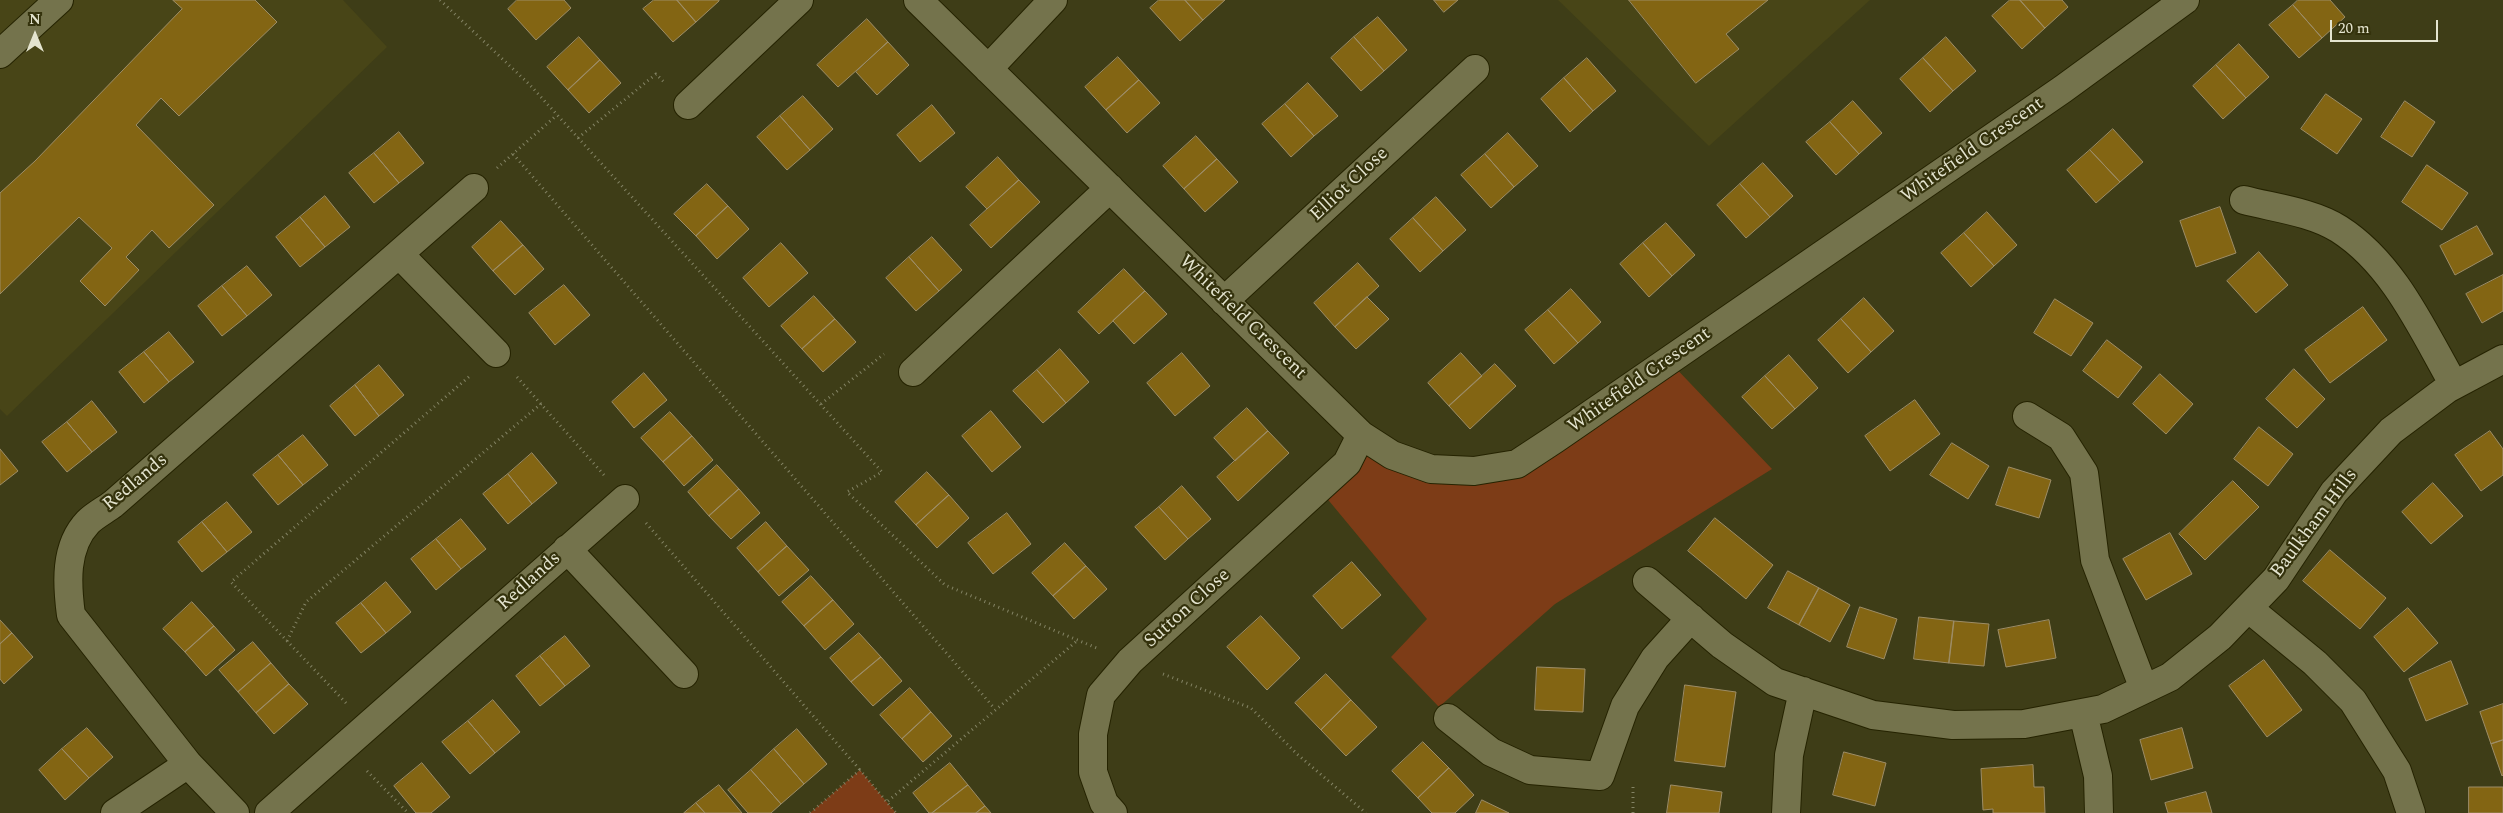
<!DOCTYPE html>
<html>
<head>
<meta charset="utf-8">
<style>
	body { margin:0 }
	#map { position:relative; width:2503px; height:813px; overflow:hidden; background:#3e3d17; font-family:Spectral,serif }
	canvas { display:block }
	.north { position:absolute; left:10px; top:10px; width:50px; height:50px; -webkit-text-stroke:4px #34320c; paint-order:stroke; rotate:0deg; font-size:14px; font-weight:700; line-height:20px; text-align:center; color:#e4e4cf }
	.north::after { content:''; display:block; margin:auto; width:18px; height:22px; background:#e4e4cf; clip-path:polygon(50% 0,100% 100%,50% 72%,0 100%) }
	.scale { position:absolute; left:2330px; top:20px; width:108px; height:22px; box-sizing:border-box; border:2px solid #e4e4cf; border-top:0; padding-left:6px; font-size:15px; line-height:18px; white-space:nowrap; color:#e4e4cf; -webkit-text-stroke:4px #34320c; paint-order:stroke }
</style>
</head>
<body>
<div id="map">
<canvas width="2503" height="813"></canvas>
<div class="north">N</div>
<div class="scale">20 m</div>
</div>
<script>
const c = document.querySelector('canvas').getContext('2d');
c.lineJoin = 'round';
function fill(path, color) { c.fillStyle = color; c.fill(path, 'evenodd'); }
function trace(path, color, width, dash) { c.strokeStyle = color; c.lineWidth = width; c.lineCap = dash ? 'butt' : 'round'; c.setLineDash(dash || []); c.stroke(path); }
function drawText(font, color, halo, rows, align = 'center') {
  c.font = font + ' Spectral,serif'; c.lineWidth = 4.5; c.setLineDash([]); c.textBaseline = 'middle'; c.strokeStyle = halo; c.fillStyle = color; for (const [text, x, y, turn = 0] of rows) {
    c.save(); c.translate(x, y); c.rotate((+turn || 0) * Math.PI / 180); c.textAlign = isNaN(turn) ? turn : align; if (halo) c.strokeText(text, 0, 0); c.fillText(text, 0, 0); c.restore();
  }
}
const built = new Path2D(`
	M0 0H343L387 47 7 416 0 409Z
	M1558 0H1870L1709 146Z`);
const green = new Path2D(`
	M1669 361 1772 469 1555 604 1439 707 1391 657 1427 619 1320 490 1361 435 1392 455 1517 464Z
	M860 770 896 813H810Z`);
const building = new Path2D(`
	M173 0H255L277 22 179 116 161 98 136 125 214 205 169 248 152 230 126 257 139 270 105 306 80 281 112 248 79 217 0 294V193L35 161 182 9Z
	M517 0H564L571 8 536 40 508 9Z
	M654 0H677L696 22 673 42 643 9Z
	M677 0H719V1L696 22Z
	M1159 0H1185L1203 20 1180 41 1150 8Z
	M1185 0H1225L1203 20Z
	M1434 0H1458L1444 12Z
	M1629 0H1768L1726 34 1739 49 1696 83Z
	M2010 0H2020L2045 28 2022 49 1992 16Z
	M2020 0H2062L2068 7 2045 28Z
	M2298 0H2330L2345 17 2322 38 2293 5Z
	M2293 5 2322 38 2299 58 2269 25Z
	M1378 17 1407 50 1384 71 1354 37Z
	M867 19 888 42 838 87 817 65Z
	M579 37 600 60 568 90 547 67Z
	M1354 37 1384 71 1361 91 1331 58Z
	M1946 37 1976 71 1953 91 1923 58Z
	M888 42 909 65 877 95 856 72Z
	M2239 44 2269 77 2246 98 2216 65Z
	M1118 57 1139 80 1106 110 1085 87Z
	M1587 58 1616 91 1593 111 1564 78Z
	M1923 58 1953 91 1930 112 1900 79Z
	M600 60 621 83 589 113 568 90Z
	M2216 65 2246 98 2223 119 2193 86Z
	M1564 78 1593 111 1570 132 1541 99Z
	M1139 80 1160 103 1127 133 1106 110Z
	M1308 83 1338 116 1314 136 1285 104Z
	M2326 94 2362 119 2337 154 2301 129Z
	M803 96 833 129 810 150 780 116Z
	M1853 101 1882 133 1859 154 1830 122Z
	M2405 101 2435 122 2412 157 2381 137Z
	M1285 104 1314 136 1291 157 1262 124Z
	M932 105 955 133 920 162 897 135Z
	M780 116 810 150 787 170 757 137Z
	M1830 122 1859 154 1836 175 1806 142Z
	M2113 129 2143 162 2120 182 2090 150Z
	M399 132 424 163 399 183 374 153Z
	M1508 133 1538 166 1514 187 1485 154Z
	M1196 136 1217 159 1184 189 1163 166Z
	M2090 150 2120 182 2096 203 2067 170Z
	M374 153 399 183 374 203 349 173Z
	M1485 154 1514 187 1491 208 1461 175Z
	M998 157 1019 180 987 209 966 187Z
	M1217 159 1238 182 1205 212 1184 189Z
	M1763 163 1793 196 1770 217 1740 184Z
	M2427 165 2468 193 2442 230 2402 202Z
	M1019 180 1040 202 991 248 970 225Z
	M707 184 728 206 696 236 674 214Z
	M1740 184 1770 217 1746 238 1717 205Z
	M325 196 350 227 325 247 300 217Z
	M1436 197 1466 230 1443 251 1413 218Z
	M728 206 749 229 717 259 696 236Z
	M2220 207 2236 253 2196 267 2180 221Z
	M1987 212 2017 245 1994 266 1964 233Z
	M300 217 325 247 300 267 276 237Z
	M1413 218 1443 251 1420 272 1390 239Z
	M501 221 523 245 493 271 472 247Z
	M1666 223 1695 255 1672 276 1643 243Z
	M2477 226 2493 254 2455 275 2440 246Z
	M1964 233 1994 266 1971 287 1941 253Z
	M932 237 962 270 939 291 909 257Z
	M781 243 808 273 769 307 743 278Z
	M1643 243 1672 276 1649 297 1620 264Z
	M523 245 544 269 515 295 493 271Z
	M2259 252 2288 285 2256 313 2227 281Z
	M909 257 939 291 916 311 886 278Z
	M1358 263 1379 286 1335 327 1314 303Z
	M247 266 272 295 247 316 222 286Z
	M1124 269 1145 291 1099 334 1078 312Z
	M2503 275V311L2482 323 2466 294Z
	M564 285 590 315 555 345 529 313Z
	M222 286 247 316 222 336 198 306Z
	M1571 289 1601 322 1578 343 1548 310Z
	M1145 291 1167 314 1134 344 1113 321Z
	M814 296 835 319 802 349 781 326Z
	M1367 297 1389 319 1356 349 1335 327Z
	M1864 298 1894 331 1871 352 1841 319Z
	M2055 299 2093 323 2071 356 2034 333Z
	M2363 307 2387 340 2330 383 2305 350Z
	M1548 310 1578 343 1554 364 1525 330Z
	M835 319 856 342 823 372 802 349Z
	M1841 319 1871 352 1848 373 1818 340Z
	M169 332 194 362 169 382 144 352Z
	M2107 340 2142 367 2118 398 2083 371Z
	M1060 349 1089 382 1066 403 1037 370Z
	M144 352 169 382 144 403 119 372Z
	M1182 353 1210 386 1175 416 1147 383Z
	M1461 353 1482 376 1449 406 1428 383Z
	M1789 355 1818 388 1795 409 1765 376Z
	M1495 364 1516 386 1470 429 1449 406Z
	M379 365 404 395 379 416 355 385Z
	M2294 369 2325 399 2297 428 2266 399Z
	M1037 370 1066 403 1043 423 1013 391Z
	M644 373 667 400 634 428 612 402Z
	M2160 374 2193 404 2166 434 2133 404Z
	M1765 376 1795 409 1772 429 1742 397Z
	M355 385 379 416 355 436 330 406Z
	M1915 400 1940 434 1890 471 1865 436Z
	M92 401 117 432 92 452 67 422Z
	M1247 408 1268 431 1235 461 1214 438Z
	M991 411 1021 447 992 472 962 436Z
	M670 412 692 436 663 462 641 438Z
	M67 422 92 452 67 472 42 442Z
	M2259 427 2293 454 2268 486 2234 459Z
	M1268 431 1289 453 1238 501 1217 477Z
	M2490 431 2503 449V475L2481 491 2455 455Z
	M303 435 328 465 303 485 278 455Z
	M692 436 713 460 684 486 663 462Z
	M1952 443 1989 466 1968 499 1930 475Z
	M0 449 18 471 0 485Z
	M532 453 557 483 532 504 508 474Z
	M278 455 303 485 278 505 253 475Z
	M717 465 739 489 709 516 688 492Z
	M2009 467 2051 480 2039 518 1996 505Z
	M927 472 949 495 916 525 895 502Z
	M508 474 532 504 508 524 483 494Z
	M2233 481 2259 507 2205 560 2179 534Z
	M2433 483 2463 516 2431 544 2402 512Z
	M1182 486 1211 519 1188 539 1159 507Z
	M739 489 760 513 731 539 709 516Z
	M949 495 969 518 937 548 916 525Z
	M227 502 252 532 227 552 202 522Z
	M1159 507 1188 539 1165 560 1135 527Z
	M1007 513 1031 544 993 574 968 543Z
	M1715 518 1773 565 1746 599 1688 551Z
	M461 519 486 549 461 569 436 539Z
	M202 522 227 552 202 572 178 542Z
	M766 522 787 546 758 572 737 548Z
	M2170 533 2192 574 2146 600 2123 559Z
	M436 539 461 569 436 590 411 559Z
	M1065 543 1086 566 1053 596 1032 573Z
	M787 546 809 570 779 596 758 572Z
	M2330 550 2386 598 2360 629 2303 581Z
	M1352 562 1381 595 1342 629 1313 596Z
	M1086 566 1107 589 1074 619 1053 596Z
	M1788 571 1819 588 1799 625 1768 608Z
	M811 576 833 600 804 626 782 602Z
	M386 582 411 612 386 633 361 603Z
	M1819 588 1850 605 1830 642 1799 625Z
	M833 600 854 624 825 650 804 626Z
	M192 602 214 626 185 652 163 629Z
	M361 603 386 633 361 653 336 623Z
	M1860 607 1897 619 1884 659 1847 647Z
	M2408 608 2438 643 2404 672 2374 637Z
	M1261 616 1300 658 1267 690 1227 647Z
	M1919 617 1954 621 1949 663 1914 659Z
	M0 620 12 633 0 644Z
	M2049 620 2056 658 2006 667 1998 630Z
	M1954 621 1989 624 1984 666 1949 663Z
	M214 626 235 650 206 676 185 652Z
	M12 633 33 657 4 684 0 679V644Z
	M859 633 881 657 851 682 830 658Z
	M565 636 590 666 565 686 540 656Z
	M253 642 271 663 238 692 219 670Z
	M540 656 565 686 540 706 516 676Z
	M881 657 902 681 873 706 851 682Z
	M2264 660 2302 710 2267 737 2229 686Z
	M2451 661 2468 704 2426 721 2409 679Z
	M271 663 289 684 256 713 238 692Z
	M1537 667 1585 669 1583 712 1535 710Z
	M1326 674 1351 700 1321 730 1295 703Z
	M289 684 308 704 274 734 256 713Z
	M1685 685 1736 692 1725 767 1675 761Z
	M910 688 931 712 902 739 880 715Z
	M493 700 520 732 495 753 468 721Z
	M1351 700 1377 727 1346 756 1321 730Z
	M2503 704V740L2491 744 2480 712Z
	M931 712 952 736 923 762 902 739Z
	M468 721 495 753 470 774 442 742Z
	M87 728 113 757 89 778 62 749Z
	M2182 728 2193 768 2151 780 2140 740Z
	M797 729 827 764 804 784 774 749Z
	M2503 740V775L2502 776 2491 744Z
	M1423 742 1449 768 1418 798 1392 771Z
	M62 749 89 778 65 800 39 770Z
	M774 749 804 784 781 804 751 770Z
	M1844 752 1886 763 1875 806 1833 795Z
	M422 763 450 797 431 813H416L394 786Z
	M950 763 968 785 932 813H929L913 793Z
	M2033 765 2034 787H2044L2045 813H1993V809L1983 810 1981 769Z
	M1449 768 1474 795 1455 813H1432L1418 798Z
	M751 770 781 804 771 813H748L728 790Z
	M719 785 742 813H705L696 803Z
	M968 785 985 806 976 813H932Z
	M1671 785 1722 792 1719 813H1667Z
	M2469 787H2503V813H2469Z
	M2206 792 2212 813H2168L2165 803Z
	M1482 800 1509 813H1476Z
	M696 803 705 813H684Z
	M985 806 991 813H976Z`);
const path = new Path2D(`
	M440 0 530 85 882 472 847 492 945 585 1099 649
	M578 138 656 74 666 84
	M513 154 995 709
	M497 168 557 115
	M517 377 604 475
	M821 404 884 354
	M646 523 860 770
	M287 641 306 602 542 403
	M1163 674 1251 708 1297 754 1366 813
	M346 703 231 582 471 375
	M367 771 408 813
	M1633 787V813
	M888 801 1078 640
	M810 813 860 770 896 813`);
const minor = new Path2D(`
	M918 0 1361 435 1392 455 1431 469 1474 471 1517 464 1555 439 2063 89 2185 0
	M0 54 59 0
	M988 69 1053 0
	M688 105 799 0
	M2244 200C2275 208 2312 212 2339 229 2394 264 2423 331 2454 385
	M399 254 496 353
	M1224 301 1475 69
	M913 372 1110 188
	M2027 416 2061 437 2084 473 2095 560 2144 689
	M567 549 684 674
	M1647 581 1722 645 1775 682 1873 715 1953 725 2024 724 2103 709 2170 677 2220 637 2276 579 2334 492 2391 431 2447 389 2503 359
	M2248 608 2315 663 2353 701 2397 771 2411 813
	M2083 713 2098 776 2099 813
	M1448 718 1491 752 1530 770 1600 776 1625 706 1655 658 1691 618
	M115 813 188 764
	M235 813 188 764 71 615C67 585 64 547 88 522 95 515 105 510 113 504L474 188
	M269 813 625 499
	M1113 813 1104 803 1093 772V734L1101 695 1130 661 1347 463 1361 435
	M1786 813 1789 755 1803 691`);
const streetNames = [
	["Whitefield Crescent",1973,151,-35],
	["Elliot Close",1350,185,-43],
	["Whitefield Crescent",1242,318,44],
	["Whitefield Crescent",1640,381,-35],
	["Redlands",136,483,-40],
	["Baulkham Hills",2315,524,-53],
	["Redlands",530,582,-42],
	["Sutton Close",1188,609,-42]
];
fill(built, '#484517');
fill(green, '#7d3c17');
fill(building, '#836513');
trace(building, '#9d8d67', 1);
trace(minor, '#252300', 30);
trace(path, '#848465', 3, [1, 4]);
trace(minor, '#74734c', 28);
drawText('19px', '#e4e4cf', '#34320c', streetNames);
</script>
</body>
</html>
